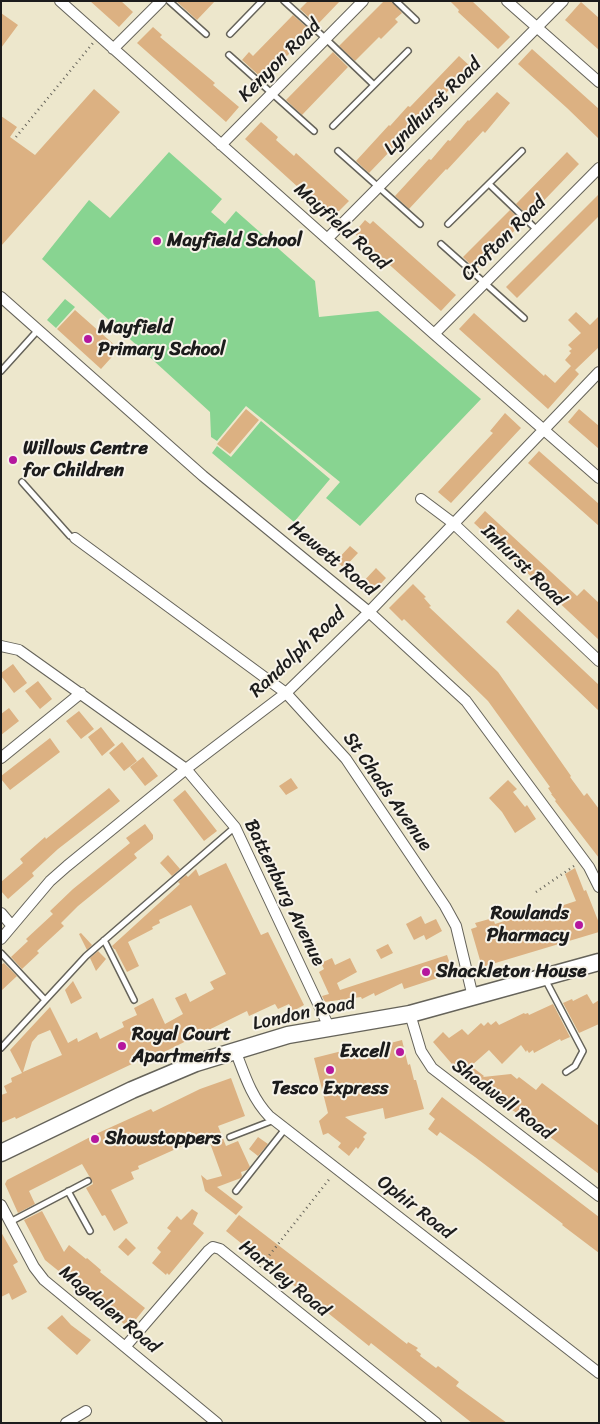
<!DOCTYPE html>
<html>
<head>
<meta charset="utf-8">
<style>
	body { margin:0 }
	#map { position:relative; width:600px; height:1424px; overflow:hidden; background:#ede7cc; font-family:Sriracha,sans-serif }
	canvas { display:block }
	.frame { position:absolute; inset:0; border:2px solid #1c1c1c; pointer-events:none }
</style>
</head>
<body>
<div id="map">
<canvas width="600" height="1424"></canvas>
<div class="frame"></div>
</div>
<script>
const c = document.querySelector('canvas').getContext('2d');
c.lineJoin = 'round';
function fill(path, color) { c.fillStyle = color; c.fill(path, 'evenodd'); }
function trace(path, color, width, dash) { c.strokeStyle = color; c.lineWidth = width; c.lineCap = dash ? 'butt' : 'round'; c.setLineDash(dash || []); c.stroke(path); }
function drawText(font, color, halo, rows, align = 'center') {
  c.font = font + ' Sriracha,sans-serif'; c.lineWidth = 4; c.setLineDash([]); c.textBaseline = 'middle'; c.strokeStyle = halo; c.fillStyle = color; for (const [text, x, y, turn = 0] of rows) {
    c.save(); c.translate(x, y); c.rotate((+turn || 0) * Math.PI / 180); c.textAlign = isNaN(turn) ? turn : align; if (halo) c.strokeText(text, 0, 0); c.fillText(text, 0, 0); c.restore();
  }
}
const green = new Path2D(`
	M169 152 222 199 211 212 225 224 236 211 315 281 319 317 378 311 481 399 360 526 326 498 340 482 246 406 217 441 211 437 210 412 42 259 89 200 110 218Z
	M65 299 75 307 56 328 47 320Z
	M261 421 330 479 294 522 212 453 217 446 231 457Z`);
const building = new Path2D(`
	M90 1H121L133 12 119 27Z
	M176 1H215L197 20Z
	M308 1H340L317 25 300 9Z
	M384 1H392L402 13 395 19 398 22 381 39 379 37 355 61 339 46Z
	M450 1H472L510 37 498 49 458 12 459 10Z
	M581 2 599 18V50L565 20Z
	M1 13 18 25 1 48Z
	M293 15 311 31 264 80 242 60 249 52 253 56Z
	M153 27 162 35 160 37 215 83 213 85 239 107 226 122 137 43Z
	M532 49 599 109V139L567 108 518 64Z
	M333 52 348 67 302 115 286 100Z
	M459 56 471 67 369 173 356 161 389 125 390 126 408 106 410 107Z
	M94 89 120 112 1 246V116L17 127 10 137 35 155Z
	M497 92 510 103 485 133 483 131 447 170 446 169 409 209 395 196 429 159 431 160 448 140 450 141 468 120 469 121Z
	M261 122 278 137 276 140 294 156 296 153 349 201 332 218 245 139Z
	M567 152 579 164 529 216 516 204Z
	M599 194V216L517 298 506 287Z
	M510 210 523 222 478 268H474L463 257Z
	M365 220 370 224 373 221 456 295 441 311 354 233Z
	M75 310 119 349 101 369 57 329Z
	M576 312 590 325 599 316V347L575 370 565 360 571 353 569 351 572 349 568 345 581 333 568 320Z
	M474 313 544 376 545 374 555 383 571 366 579 374 548 409 459 329Z
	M246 409 259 420 230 454 217 444Z
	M579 409 599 426V449L568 422Z
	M505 413 521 428 451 503 438 492 493 433 490 431Z
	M539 451 599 504V526L528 463Z
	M485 511 577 596 584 589 599 603V640L474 523Z
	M350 546 358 553 344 568 336 561Z
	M376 568 386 578 373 592 362 583Z
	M413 584 426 597 424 598 431 606 429 607 498 672 571 776 570 777 584 796 587 793 599 809V858L555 801 556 800 551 794H552L548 788 550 787 488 701 404 619 402 621 389 608Z
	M518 609 599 685V711L506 622Z
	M13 664 27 683 14 693 1 676V673Z
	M38 681 52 699 40 709 25 691Z
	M9 708 19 721 1 735V714Z
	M79 711 94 729 81 739 66 721Z
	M101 727 115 745 102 756 88 737Z
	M50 738 60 752 10 790 1 779V776Z
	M122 742 137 761 124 771 109 753Z
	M143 757 158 776 145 786 130 767Z
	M291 778 298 788 286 795 279 786Z
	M508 780 517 789 513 792 525 807 527 805 536 819 515 833 502 812 489 798Z
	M109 788 120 801 58 849 32 873 34 876 8 899 1 891V882L23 863 20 859 45 837 46 839Z
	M185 790 217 831 204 841 173 800Z
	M145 824 153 835V839L134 854 137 858 78 906 61 923 64 926 37 951 39 953 22 969 11 957 28 941 26 939 53 914 50 911 73 889 130 843 126 838Z
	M168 855 180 869 172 876 160 863Z
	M226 863 261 935 268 932 304 1005 293 1011 289 1004 278 1009 275 1004 249 1016 247 1011 154 1057 153 1054 16 1119 15 1117 1 1123V1095L7 1093 4 1086 12 1082 11 1078 22 1073 10 1050 50 1007 68 1043 77 1038 78 1042 97 1032 100 1039 124 1027 122 1022 137 1015 134 1008 153 998 165 1024 183 1014 175 998 186 993 190 1002 214 989 210 982 226 974 191 905 159 920 160 923 152 927 153 929 128 942 139 966 127 972 115 949H114L112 946 180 884 178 882 186 875 188 877 196 869 199 876ZM50 1030 62 1055 23 1072 32 1042 38 1035Z
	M575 868 584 891 586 890 599 923V932L482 967 471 929 477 927 475 923 493 918 495 924 526 914 527 917 576 901 565 874Z
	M421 916 425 924 436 919 442 931 426 940 424 935 414 940 406 924Z
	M81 933 92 945 87 950 79 934Z
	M388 944 393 953 381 959 376 950Z
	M98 951 106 959 96 971 90 958Z
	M447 955 453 973 404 989 402 983 375 996 374 993 362 999 361 997 325 1002 322 996 329 994 319 972 324 969 321 963 332 958 335 965 350 958 357 972 337 983 340 990Z
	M4 963 17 976 1 991V965Z
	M73 981 82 998 71 1004 65 990Z
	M587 994 593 1004 599 1000V1024L579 1033 563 1003 572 999 573 1001Z
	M553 1004 570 1037 561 1041 560 1039 534 1053 533 1050 529 1053 527 1050 526 1052 521 1045 502 1064 489 1050 471 1066 484 1076 483 1077 511 1074 517 1079 519 1077 536 1090 542 1083 599 1126V1174L525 1118 512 1110 479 1083 477 1085 458 1071 433 1042 443 1032 449 1038 462 1029 468 1035 481 1023 484 1026 488 1022 491 1025 496 1021 499 1025 524 1013 525 1014 528 1013 529 1015Z
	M402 1040 408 1065 410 1064 414 1080H416L424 1109 385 1119 383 1108 345 1117 367 1133 363 1137 365 1139 358 1149 356 1147 349 1156 338 1147 341 1143 328 1133 323 1135 319 1121 328 1113 314 1058 338 1052 360 1049V1051Z
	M231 1078 245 1116 218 1126 226 1146 238 1141 250 1167 247 1170 241 1172 242 1176 241 1178 217 1187 243 1207 236 1215 205 1191 201 1175 207 1180 222 1176 207 1135 138 1166 139 1169 131 1172 134 1179 111 1190 128 1223 114 1231 105 1215 102 1216 86 1188 93 1184 92 1181 82 1164 29 1191 35 1204 18 1213 5 1184 7 1180 98 1133 151 1109 153 1112 200 1089Z
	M442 1097 599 1217V1253L562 1225 563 1224 475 1157 440 1132 437 1136 428 1129 435 1119 429 1114Z
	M258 1137 268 1144 258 1156 249 1149Z
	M192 1209 198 1213 193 1224 204 1233 169 1275 167 1273 166 1275 152 1263 161 1252 157 1248 171 1231 167 1228 177 1216 181 1220Z
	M42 1211 64 1252 69 1245 86 1259 87 1258 101 1270 100 1272 145 1308 129 1328 45 1260 24 1220Z
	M239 1215 407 1344 408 1342 418 1348 416 1350 421 1354 420 1356 436 1368 438 1366 459 1382 456 1386 507 1423H472L371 1343 369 1346 226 1231Z
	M1 1232 18 1262 13 1265 27 1292 12 1300 9 1293 1 1297Z
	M126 1238 136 1248 128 1256 118 1247Z
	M62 1315 71 1325 91 1340 77 1355 47 1328Z`);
const path = new Path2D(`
	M16 137 93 43
	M536 892 574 866
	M260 1267 331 1177`);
const lane = new Path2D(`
	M169 1 206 34
	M284 1 326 39 374 85 333 126
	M396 1 416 20
	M230 34 262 1
	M229 55 314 131
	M374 85 408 51
	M338 151 420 224
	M489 184 537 230
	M448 224 522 151
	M441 244 524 318
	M1 371 38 330
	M22 482 70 536 75 538
	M104 940 134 1000
	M1 953 45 1000
	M546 981 583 1051 575 1066 566 1072
	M1 1048 86 956 235 827
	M230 1137 274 1120
	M68 1191 90 1231
	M236 1191 285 1129
	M10 1222 88 1181`);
const street = new Path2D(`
	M60 1 434 334 599 478
	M507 1 599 82
	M113 49 161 1
	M221 145 363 1
	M328 238 563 1
	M1 297 203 476 369 612 466 701 589 867 599 887
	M434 334 599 168
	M421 499 453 523 599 661
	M75 538 286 693 346 759 445 906 456 926 473 997
	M1 646 19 650 186 769 235 827 329 1027
	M1 758 81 693
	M1 913 12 926
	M1 939 50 881 67 866 186 769 286 693 369 612 599 372
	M410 1014 421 1051 432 1068 599 1196
	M235 1050C244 1073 251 1097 269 1116L599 1373
	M1 1205 34 1267 44 1280 217 1423
	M125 1347 208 1251 213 1247 220 1249 436 1423
	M66 1423 86 1411`);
const primary = new Path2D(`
	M1 1153 132 1090 196 1063 288 1035 410 1014 599 962`);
const markers = [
	[157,241,5,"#b5179e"],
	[88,339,5,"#b5179e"],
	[13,460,5,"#b5179e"],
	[579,925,5,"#b5179e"],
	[426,972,5,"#b5179e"],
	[122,1046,5,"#b5179e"],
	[400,1052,5,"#b5179e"],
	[330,1070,5,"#b5179e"],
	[95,1139,5,"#b5179e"]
];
const streetNames = [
	["Kenyon Road",280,61,-45],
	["Lyndhurst Road",433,107,-45],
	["Mayfield Road",341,227,42],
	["Crofton Road",504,239,-45],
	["Hewett Road",332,559,39],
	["Inhurst Road",523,566,44],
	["Randolph Road",298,653,-43],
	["St Chads Avenue",387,792,55],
	["Battenburg Avenue",284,893,64],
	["London Road",304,1014,-12],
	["Shadwell Road",502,1100,37],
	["Ophir Road",415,1208,38],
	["Hartley Road",284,1279,39],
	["Magdalen Road",109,1310,40]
];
const poiNames = [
	["Mayfield School",167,241],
	["Mayfield",98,328],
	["Primary School",98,350],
	["Willows Centre",23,449],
	["for Children",23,471],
	["Rowlands",569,914,"right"],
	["Pharmacy",569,936,"right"],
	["Shackleton House",436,972],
	["Royal Court",132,1035],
	["Apartments",132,1057],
	["Excell",390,1052,"right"],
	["Tesco Express",330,1089,"center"],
	["Showstoppers",105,1139]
];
fill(green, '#88d491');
fill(building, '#dcb182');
trace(lane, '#65635a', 8);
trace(street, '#65635a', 12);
trace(primary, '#65635a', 19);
trace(path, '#65635a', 2.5, [1, 4]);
trace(lane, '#fff', 5);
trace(street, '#fff', 10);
trace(primary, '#fff', 16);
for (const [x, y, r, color] of markers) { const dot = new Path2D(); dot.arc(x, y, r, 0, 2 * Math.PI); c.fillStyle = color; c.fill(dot); trace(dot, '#f7f3e8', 2); }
drawText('19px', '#1c1c1c', '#f7f3e8', streetNames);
drawText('bold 19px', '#1c1c1c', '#f7f3e8', poiNames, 'left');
</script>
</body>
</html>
